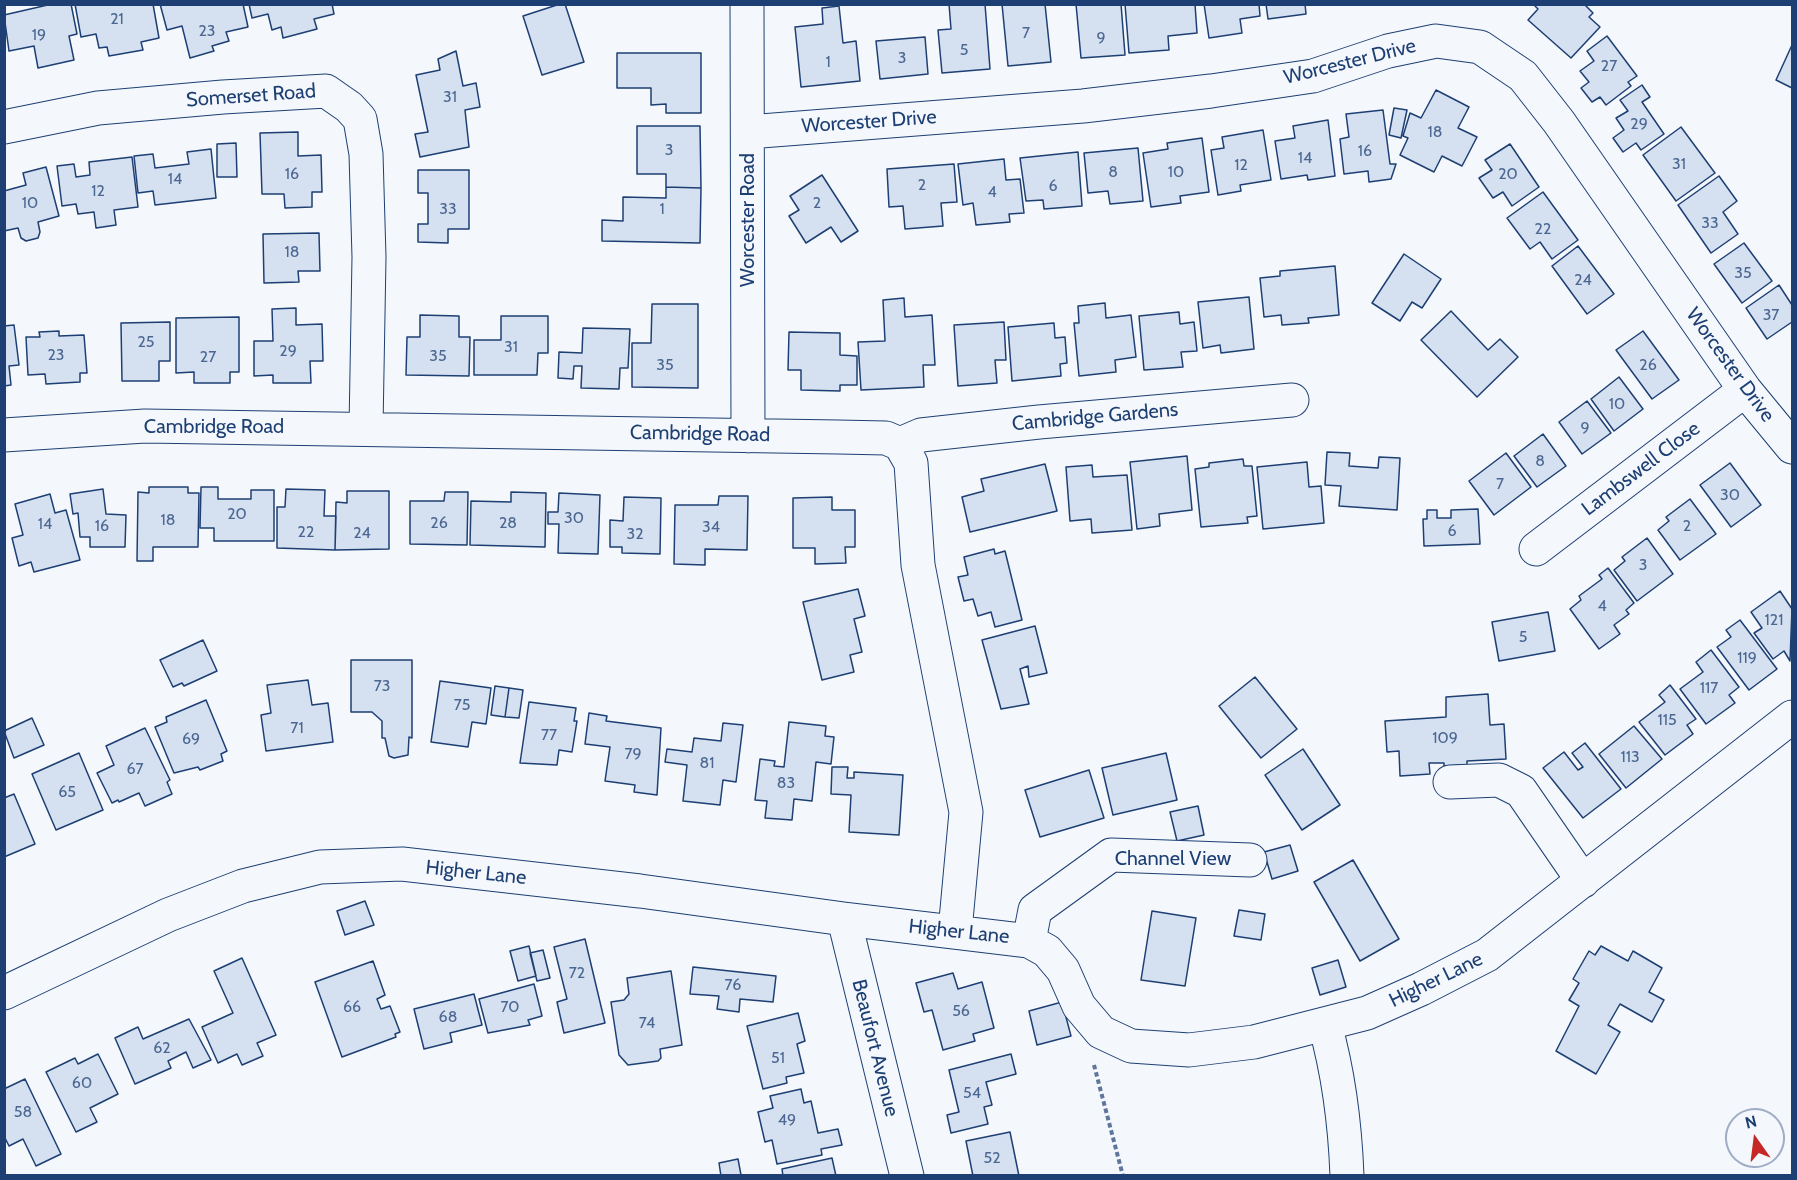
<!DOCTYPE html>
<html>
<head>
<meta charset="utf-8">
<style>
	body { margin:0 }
	#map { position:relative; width:1797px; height:1180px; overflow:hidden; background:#f4f7fb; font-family:Cabin,sans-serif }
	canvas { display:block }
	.frame { position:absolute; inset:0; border:6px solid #1d3f73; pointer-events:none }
	.north { position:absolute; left:1725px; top:1108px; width:60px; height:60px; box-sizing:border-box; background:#f4f7fb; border:2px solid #9eadc5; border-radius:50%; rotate:346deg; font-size:16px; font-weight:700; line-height:24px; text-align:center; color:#1d3f73 }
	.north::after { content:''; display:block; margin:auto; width:21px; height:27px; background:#c62828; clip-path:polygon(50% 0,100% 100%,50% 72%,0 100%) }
</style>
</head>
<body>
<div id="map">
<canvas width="1797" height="1180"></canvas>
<div class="frame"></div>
<div class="north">N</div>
</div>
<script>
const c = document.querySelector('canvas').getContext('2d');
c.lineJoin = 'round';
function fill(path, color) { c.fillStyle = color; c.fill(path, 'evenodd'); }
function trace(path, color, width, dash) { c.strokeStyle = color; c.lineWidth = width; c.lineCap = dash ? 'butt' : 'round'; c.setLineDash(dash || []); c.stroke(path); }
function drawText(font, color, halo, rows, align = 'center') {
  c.font = font + ' Cabin,sans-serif'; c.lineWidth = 4.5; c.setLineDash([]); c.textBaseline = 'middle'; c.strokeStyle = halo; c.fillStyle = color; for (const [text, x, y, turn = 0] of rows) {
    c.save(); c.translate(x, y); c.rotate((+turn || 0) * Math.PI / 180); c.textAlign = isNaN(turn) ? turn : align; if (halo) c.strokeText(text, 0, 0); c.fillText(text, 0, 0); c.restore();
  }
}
const building = new Path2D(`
	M52 4H71L77 34 69 36 74 60 38 68 34 46 9 51 4 15Z
	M75 4H153L159 38 141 42 143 50 109 56 107 47 99 48 96 34 81 37Z
	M160 4H243L248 27 226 32 229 41 212 46 214 51 190 58 182 26 167 30Z
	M249 4H332L334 14 314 19 317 29 283 38 281 27 272 30 268 14 252 18Z
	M560 4H565L584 62 542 75 523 16Z
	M949 4H985L990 69 942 73 938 30 951 29Z
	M1002 4H1045L1051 62 1008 66Z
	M1076 4H1121L1125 55 1081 58Z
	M1125 4H1195L1197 33 1168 36 1169 50 1129 53Z
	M1204 4H1259L1260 16 1240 19 1242 33 1209 38Z
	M1266 4H1305L1306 14 1268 19Z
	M1533 4H1584L1593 13 1589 17 1600 27 1571 58 1528 20 1538 9Z
	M839 6 843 43 856 41 860 81 801 87 795 27 823 24 822 8Z
	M1607 36 1637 76 1628 82 1631 86 1606 105 1600 97 1592 102 1581 88 1589 82 1580 71 1594 61 1587 51Z
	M925 37 928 74 880 79 876 41Z
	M1792 45V88L1776 80Z
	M456 51 463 86 476 83 480 107 465 110 469 147 420 157 415 134 428 132 416 75 440 70 438 59Z
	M617 53H701V113H666V104L651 105V88H617Z
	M1642 85 1650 97 1642 102 1664 134 1641 150 1636 143 1623 152 1613 138 1624 130 1616 118 1628 111 1620 100Z
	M1436 90 1469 107 1458 128 1477 137 1462 166 1442 156 1434 172 1400 155 1408 138 1403 136 1410 113 1421 118Z
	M1394 108 1407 110 1401 138 1389 135Z
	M1383 110 1390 164H1396L1391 179 1369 182 1368 171 1344 174 1340 139 1349 137 1346 114Z
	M1328 120 1335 176 1308 180 1307 175 1281 179 1275 141 1295 138 1293 126Z
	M637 126H700L701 188 666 187V174H637Z
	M1681 127 1715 173 1676 201 1643 155Z
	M1263 130 1271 180 1240 185 1241 191 1218 195 1211 150 1224 148 1222 137Z
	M298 132V156L321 155 322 192H312V207L285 208 284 194H262L260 133Z
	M1202 138 1209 192 1180 196 1181 203 1151 207 1143 153 1168 149 1167 143Z
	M236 143 237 177H217V144Z
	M1510 144 1539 187 1512 206 1503 192 1493 198 1479 178 1492 170 1485 160Z
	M1138 148 1143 201 1110 204 1108 191 1088 193 1084 153Z
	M211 149 216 198 155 205 153 191 138 193 134 156 153 154 155 168 189 164 187 152Z
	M1078 152 1082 206 1044 209 1043 200 1026 201 1020 158Z
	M132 157 138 207 114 210 116 225 96 228 94 212 78 214 76 204 62 206 57 166 74 164 76 177 90 175 89 162Z
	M1004 159 1006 180 1020 179 1024 213 1009 214 1010 222 976 225 973 203 963 205 958 164Z
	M954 164 957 202 941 203 943 226 905 229 903 206 889 207 887 169Z
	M46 167 59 216 38 222 40 232 38 238 26 241 21 238 18 228 4 231V191L26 185 23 173Z
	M418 170H469V229H448V243L418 242V224H428V193H418Z
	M822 175 858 231 841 242 831 227 806 243 789 216 799 210 790 196Z
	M1719 176 1737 201 1723 212 1738 234 1711 253 1678 205Z
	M666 187 701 188 700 243 602 241V220L623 221V197L666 198Z
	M1543 192 1578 240 1552 259 1540 242 1530 249 1507 218Z
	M319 233 320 271H298L299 282 264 283 263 234Z
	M1744 243 1772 281 1742 303 1714 264Z
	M1578 246 1614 294 1587 314 1552 266Z
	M1404 254 1441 279 1422 308 1412 302 1400 321 1372 303Z
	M1335 266 1339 315 1308 318 1309 323 1282 325 1281 315 1264 317 1260 278 1280 276V271Z
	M1779 285 1792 305V322L1767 339 1746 308Z
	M1249 297 1254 349 1221 353 1220 345 1203 348 1198 302Z
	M904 298 905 317 932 315 935 365H923L924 387 861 390 858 342 885 341 883 300Z
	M1105 303 1106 318 1131 315 1136 357 1115 360 1116 372 1079 376 1074 323H1079L1078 306Z
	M652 304H698V388L632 387V343H651Z
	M296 308V325L322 324 323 361H310L311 383H273V375L254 376V341H273L272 309Z
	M1451 311 1488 350 1500 339 1518 357 1477 397 1421 340Z
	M1179 312 1180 324 1194 322 1197 351 1181 352 1183 367 1144 370 1139 316Z
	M420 315 459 316V337H470L469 376 406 375 407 337H420Z
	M501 316H548V353H538L537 375H474V340H501Z
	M239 317V372H230V383H194V372L176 373V318Z
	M170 322V361H159V381H122L121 323Z
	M1004 322 1006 360H995L997 383 958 386 954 325Z
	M1054 323 1055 338 1065 337 1067 363 1060 364 1061 376 1012 381 1008 327Z
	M14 325 19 365 9 366 11 385 4 386V326Z
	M583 328 630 329 628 368H620L619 389 581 388 582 366H574L573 379 558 378 559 352 582 353Z
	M59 331V336L84 335 87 373H80V382L46 384 45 374 28 375 26 337H40L39 332Z
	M1643 331 1679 380 1652 399 1616 350Z
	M789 332 840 333V355L857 356V385H840V391L801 390V370H788Z
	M1619 377 1643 409 1614 431 1591 399Z
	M1587 401 1611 433 1582 454 1559 422Z
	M1543 434 1566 466 1537 487 1514 456Z
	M1327 452 1350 453 1349 466 1378 468 1379 457 1400 458 1397 510 1339 506 1341 486 1325 485Z
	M1506 453 1531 487 1494 515 1469 481Z
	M1187 456 1192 510 1159 514 1160 526 1137 529 1130 462Z
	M1243 459 1244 466H1252L1257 516 1247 517 1248 523 1201 527 1195 469 1209 467V463Z
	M1307 462 1309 487 1321 486 1324 523 1263 529 1257 467Z
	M1730 463 1761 505 1731 527 1700 485Z
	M1045 464 1057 511 970 532 962 497 984 491 981 479Z
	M1092 465 1093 477 1127 475 1132 530 1092 533 1091 519 1070 521 1066 467Z
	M149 487H188V493H199L198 547H153V561H137L138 492 149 493Z
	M201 487H218V499H251V490H274V541H214V528H200Z
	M103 489 106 514 126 515 125 547H90V537H80L78 513 73 514 70 494Z
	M286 489 325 490 324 516H336L335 550 277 548V507H285Z
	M347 491H389V549L335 550 336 502 347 503Z
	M445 492H468L467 545 410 544V501H444Z
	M511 492 546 493 545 547 470 545 471 501 511 502Z
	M559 493 600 495 598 554 558 553 559 524H548V512H558Z
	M50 494 55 513 66 510 80 560 34 572 31 562 19 566 12 538 23 535 15 504Z
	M719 496H748L747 550 705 549V565L674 564 675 505H718Z
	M624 497 661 498 660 554 622 553V547H610V520L623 521Z
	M832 497V510H855V547H845L846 563 815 564V548H793V498Z
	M1690 499 1716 534 1680 560 1658 530 1669 521 1666 517Z
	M1478 509 1480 544 1424 546 1423 519H1427V510H1437V518H1451V510Z
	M1647 538 1673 574 1637 601 1614 570 1625 561 1622 557Z
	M994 549 995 554 1005 551 1022 620 995 627 991 612 978 616 973 599 964 601 958 577 968 575 964 557Z
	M1608 568 1634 603 1626 610 1629 614 1614 625 1620 634 1599 649 1570 609 1581 600 1579 596 1602 579 1599 575Z
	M858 589 865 616 854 619 862 652 850 655 854 672 822 680 803 602Z
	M1780 591 1792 609 1790 661 1784 651 1773 659 1754 633 1762 628 1751 612Z
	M1548 612 1555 651 1499 661 1492 622Z
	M1740 620 1777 669 1749 690 1717 647 1731 637 1726 630Z
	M1035 626 1047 673 1029 677 1028 666 1020 669 1029 704 1001 709 982 640Z
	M203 640 217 671 184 686 182 683 173 687 160 660Z
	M1711 650 1739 687 1729 695 1735 703 1706 724 1680 689 1703 672 1696 662Z
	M351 660H412V738L409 737 408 755 394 758 389 756 385 738H382V721L372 712H351Z
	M1255 677 1297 729 1261 758 1219 706Z
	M308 680 312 705 328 703 333 742 266 751 261 715 271 713 267 685Z
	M440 681 491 688 486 724 472 722 468 747 431 742Z
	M1670 685 1696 719 1687 725 1693 734 1665 755 1639 722 1665 702 1659 695Z
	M495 686 509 688 505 717 491 715Z
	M509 688 523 690 519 718 505 717Z
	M1488 694 1490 725 1504 724 1506 759 1467 761V765L1444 766V763H1429L1430 774 1400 776 1399 751 1387 752 1385 721 1446 717V697Z
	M206 700 227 751 221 754 223 761 200 770 198 767 174 773 155 727 167 722 166 717Z
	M529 702 576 708 574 721H577L572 752 559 750 557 765 520 763Z
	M589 713 607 716 606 721 661 728 657 795 634 792 635 785 605 781 610 747 585 744Z
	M32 718 44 745 14 758 4 731Z
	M789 722 826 726 825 736 834 737 831 764 816 762 812 801 794 799 792 820 765 818 767 801 755 800 760 759 775 761 774 766 784 767Z
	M723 723 743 725 736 782 723 780 720 805 683 801 687 765 665 762 667 749 692 752 694 738 721 741Z
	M1634 726 1662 759 1626 788 1599 754Z
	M145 728 170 780 167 782 172 794 145 806 139 793 119 802 118 800 112 803 97 773 114 765 106 746Z
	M1585 743 1621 789 1583 818 1543 768 1564 752 1578 770 1583 767 1572 753Z
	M1303 749 1340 805 1302 830 1265 775Z
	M79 753 103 810 56 830 32 774Z
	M1166 753 1177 800 1113 815 1102 768Z
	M832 767H848L847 778H854V772L903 775 899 835 849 832 851 795 831 794Z
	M1089 770 1104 818 1040 837 1025 790Z
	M14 794 35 844 4 857V798Z
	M1198 806 1204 835 1177 841 1170 812Z
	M1290 845 1298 871 1272 879 1264 852Z
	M1353 860 1399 939 1360 961 1314 882Z
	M365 901 374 925 345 935 337 911Z
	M1239 910 1265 914 1261 940 1234 936Z
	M1152 911 1196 918 1185 986 1141 980Z
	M585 939 605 1023 564 1033 557 1002 567 999 554 947Z
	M529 946 536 976 518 981 510 951Z
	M1601 946 1628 961 1633 951 1662 968 1649 992 1664 1000 1652 1022 1620 1004 1608 1025 1620 1032 1596 1074 1556 1051 1579 1006 1569 1000 1579 983 1573 979 1589 951 1595 955Z
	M543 950 550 978 537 981 530 953Z
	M242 958 276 1035 257 1043 263 1056 242 1065 237 1054 218 1063 202 1027 233 1013 214 971Z
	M1338 960 1346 987 1320 995 1312 968Z
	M373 961 385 995 377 999 381 1009 390 1006 400 1032 395 1034 396 1037 342 1057 315 982Z
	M693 967 776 976 773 1002 740 999 739 1012 717 1009 719 996 690 994Z
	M671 971 682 1045 660 1049 661 1058 658 1061 628 1065 619 1055 611 1002 624 1000 629 994 627 978Z
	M953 973 958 989 982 982 994 1028 973 1034 975 1041 943 1050 932 1010 924 1012 916 983Z
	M534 984 542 1016 528 1020 530 1025 488 1033 479 999Z
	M474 994 482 1025 450 1033 452 1042 424 1049 414 1009Z
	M1062 1002 1071 1036 1037 1045 1029 1011Z
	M798 1013 805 1041 797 1044 804 1073 786 1077 787 1083 763 1089 747 1026Z
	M189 1019 211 1060 193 1068 186 1052 168 1061 171 1068 135 1084 115 1038 138 1027 143 1039Z
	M98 1054 118 1094 90 1108 97 1122 76 1132 46 1072 75 1058 78 1064Z
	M1011 1054 1016 1074 986 1082 992 1105 984 1107 988 1124 951 1133 947 1115 959 1112 949 1070Z
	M25 1079 61 1154 36 1166 23 1139 9 1146 4 1136V1089Z
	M801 1089 804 1103 811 1101 818 1133 838 1129 842 1145 821 1149 822 1155 777 1164 772 1140 765 1142 758 1112 773 1108 770 1096Z
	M1010 1132 1019 1176H973L966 1141Z
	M832 1158 836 1176H783L782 1169Z
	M738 1159 741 1175 721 1176 719 1163Z`);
const path = new Path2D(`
	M1094 1065 1123 1176`);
const minor = new Path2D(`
	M747 4 748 436
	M4 127 98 108 223 97 326 91 349 107 360 119 366 154 369 257 366 428
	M748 132 1083 106 1211 91 1313 76 1388 51 1436 41 1480 47 1523 76 1559 122 1745 390 1792 447
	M4 435 145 426 838 437 886 438 900 444 911 463 918 565 966 812 955 931
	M900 444 921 435 1039 422 1292 400
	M1536 549 1745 390
	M1450 782 1499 780 1521 791 1583 881
	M844 919 907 1176
	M1029 941 1035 910 1111 855 1250 860
	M4 993 168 915 243 886 320 867 402 864 640 891 844 919 1029 941 1047 951 1063 970 1079 1006 1101 1032 1131 1046 1189 1050 1254 1042 1367 1013 1421 989 1487 955 1792 717
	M1325 1025C1339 1075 1345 1123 1347 1176`);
const numberNames = [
	["21",117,19],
	["23",207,31],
	["7",1026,33],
	["19",39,35],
	["9",1101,38],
	["5",964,50],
	["3",902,58],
	["1",828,62],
	["27",1609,66],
	["31",450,97],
	["29",1639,124],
	["18",1435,132],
	["3",669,150],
	["16",1365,151],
	["14",1305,158],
	["31",1679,164],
	["12",1241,165],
	["8",1113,172],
	["10",1176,172],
	["16",292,174],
	["20",1508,174],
	["14",175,179],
	["2",922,185],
	["6",1053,186],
	["12",98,191],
	["4",992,192],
	["10",30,203],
	["2",817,203],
	["33",448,209],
	["1",662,209],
	["33",1710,223],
	["22",1543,229],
	["18",292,252],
	["35",1743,273],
	["24",1583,280],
	["37",1771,315],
	["25",146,342],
	["31",511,347],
	["29",288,351],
	["23",56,355],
	["35",438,356],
	["27",208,357],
	["35",665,365],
	["26",1648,365],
	["10",1617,404],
	["9",1585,428],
	["8",1540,461],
	["7",1500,484],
	["30",1730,495],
	["20",237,514],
	["30",574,518],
	["18",168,520],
	["26",439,523],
	["28",508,523],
	["14",45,524],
	["16",102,526],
	["2",1687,526],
	["34",711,527],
	["6",1452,531],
	["22",306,532],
	["24",362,533],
	["32",635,534],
	["3",1643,565],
	["4",1602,606],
	["121",1774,620],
	["5",1523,637],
	["119",1747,658],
	["73",382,686],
	["117",1709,688],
	["75",462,705],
	["115",1667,720],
	["71",297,728],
	["77",549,735],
	["109",1445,738],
	["69",191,739],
	["79",633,754],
	["113",1630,757],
	["81",707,763],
	["67",135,769],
	["83",786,783],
	["65",67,792],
	["72",577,973],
	["76",733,985],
	["66",352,1007],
	["70",510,1007],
	["56",961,1011],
	["68",448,1017],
	["74",647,1023],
	["62",162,1048],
	["51",778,1058],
	["60",82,1083],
	["54",972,1093],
	["58",23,1112],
	["49",787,1120],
	["52",992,1158]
];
const streetNames = [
	["Worcester Drive",1350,62,-14],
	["Somerset Road",251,96,-4],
	["Worcester Drive",869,122,-4],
	["Worcester Road",748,220,-90],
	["Worcester Drive",1730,365,54],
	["Cambridge Gardens",1095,417,-5],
	["Cambridge Road",214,427],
	["Cambridge Road",700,434,1],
	["Lambswell Close",1641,469,-37],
	["Channel View",1173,859],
	["Higher Lane",476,873,6],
	["Higher Lane",959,932,6],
	["Higher Lane",1436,980,-26],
	["Beaufort Avenue",875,1048,76]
];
fill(building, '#d5e0f0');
trace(building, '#1d3f73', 1.5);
trace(minor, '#1d3f73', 35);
trace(path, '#5e769c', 4, [4.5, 3]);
trace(minor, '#f4f7fb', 33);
drawText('16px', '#4b6792', null, numberNames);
drawText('20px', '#1d3f73', '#f4f7fb', streetNames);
</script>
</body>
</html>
